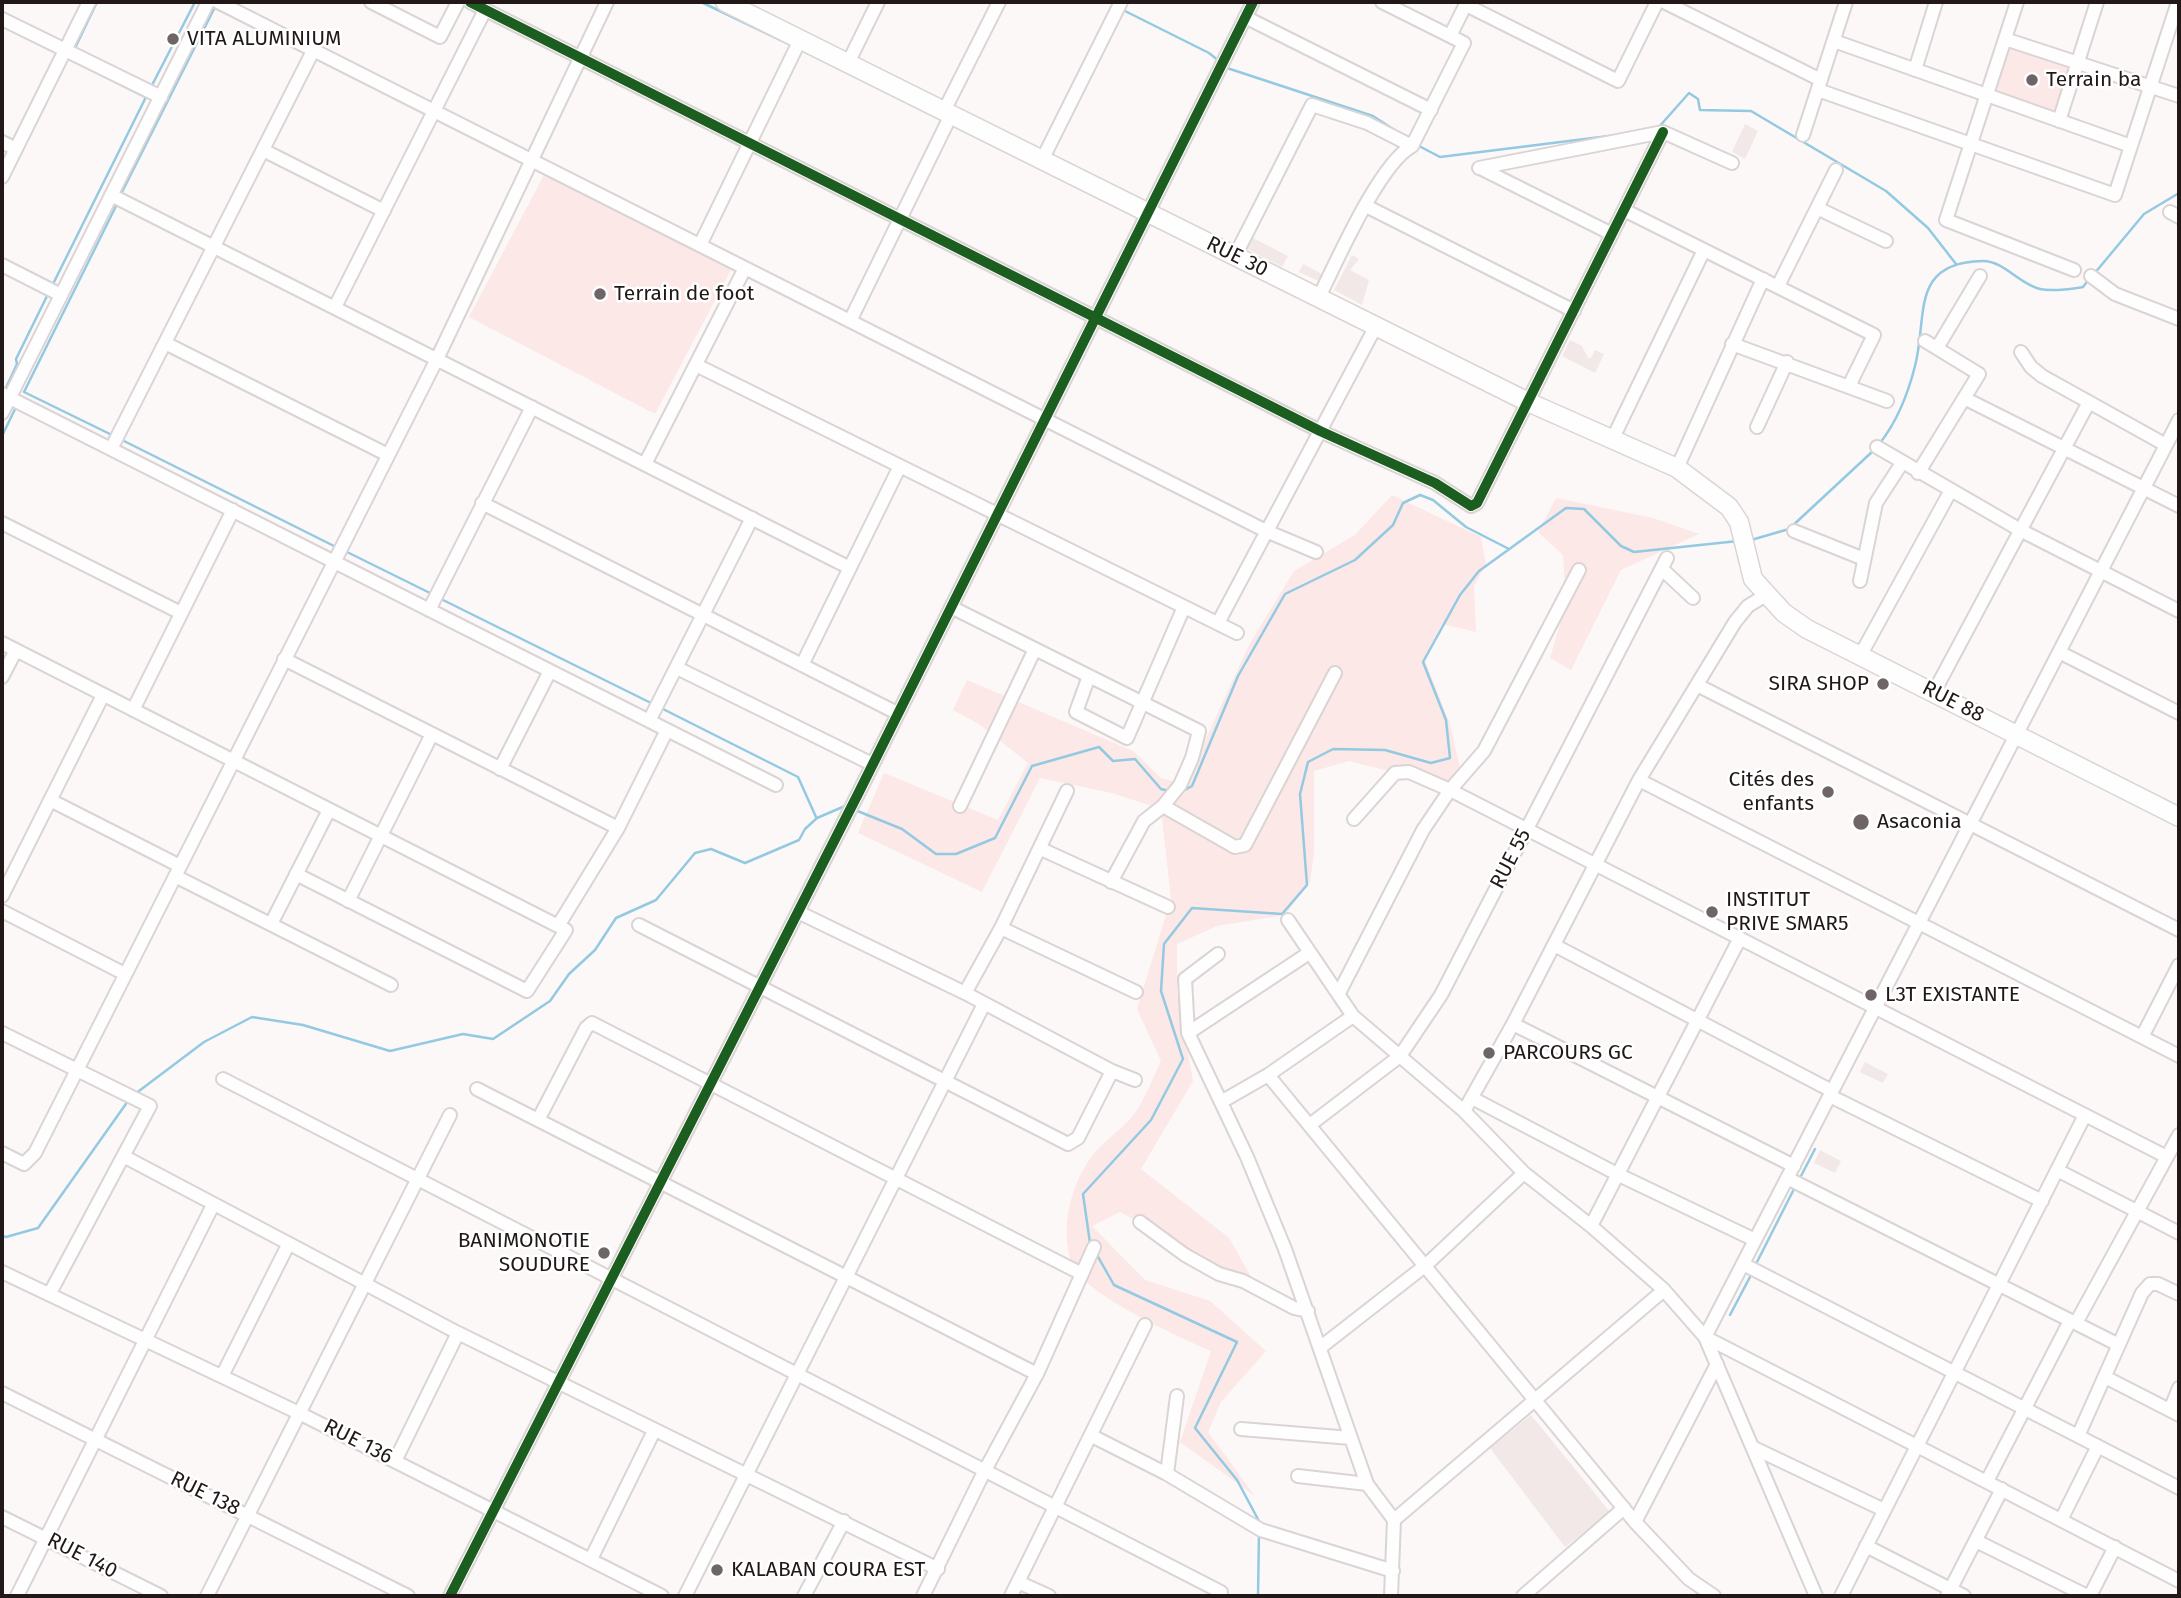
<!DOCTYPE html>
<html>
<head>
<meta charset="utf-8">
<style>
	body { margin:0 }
	#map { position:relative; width:2181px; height:1598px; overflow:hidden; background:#fcf8f8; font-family:"Fira Sans",sans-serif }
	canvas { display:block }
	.frame { position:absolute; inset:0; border:4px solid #221818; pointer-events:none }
</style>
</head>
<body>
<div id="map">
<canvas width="2181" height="1598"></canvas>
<div class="frame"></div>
</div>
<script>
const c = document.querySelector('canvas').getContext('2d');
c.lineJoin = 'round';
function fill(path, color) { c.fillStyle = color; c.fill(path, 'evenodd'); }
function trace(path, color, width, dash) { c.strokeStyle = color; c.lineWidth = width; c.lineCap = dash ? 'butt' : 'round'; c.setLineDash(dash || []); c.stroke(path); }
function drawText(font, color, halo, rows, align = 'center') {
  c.font = font + ' "Fira Sans",sans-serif'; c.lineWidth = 5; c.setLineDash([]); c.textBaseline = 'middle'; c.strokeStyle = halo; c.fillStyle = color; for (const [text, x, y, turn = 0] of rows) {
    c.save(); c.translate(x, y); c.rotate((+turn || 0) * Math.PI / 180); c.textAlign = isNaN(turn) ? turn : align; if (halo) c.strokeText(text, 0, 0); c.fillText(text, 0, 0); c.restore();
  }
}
const built = new Path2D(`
	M1745 124 1758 131 1745 159 1732 152Z
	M1253 238 1288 256 1282 267 1247 249Z
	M1352 255 1359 259 1350 270 1369 280 1362 305 1334 290Z
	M1303 264 1322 274 1318 281 1299 272Z
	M1570 340 1582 346 1588 358H1591L1595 350 1604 354 1595 373 1562 356Z
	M1865 1062 1888 1074 1883 1083 1860 1072Z
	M1820 1150 1841 1161 1835 1173 1814 1163Z
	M1531 1415 1610 1512 1565 1547 1490 1448Z`);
const green = new Path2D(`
	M2008 44 2074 65 2056 117 1990 95Z
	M545 173 731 270 655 414 469 317Z
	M1392 495 1481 537 1486 565 1474 586 1476 632 1442 624 1424 658 1450 724 1461 772 1442 789 1400 774 1349 761 1314 771V853L1310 882 1285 915 1217 926 1177 944V993L1193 1081 1141 1169 1229 1238 1257 1287 1120 1212 1092 1226 1145 1280 1210 1301 1266 1351 1221 1402 1208 1432 1255 1496 1180 1442 1211 1351C1181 1338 1083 1294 1072 1264 1059 1229 1071 1184 1092 1156 1103 1142 1119 1131 1131 1118 1144 1103 1152 1079 1161 1061L1137 1009 1171 899 1161 809 1112 793 1040 778 982 892 858 833 884 773 998 820 1028 763 979 724 953 710 967 680 1133 751 1161 778 1185 784 1249 645 1294 571 1355 535Z
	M1556 498 1653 518 1699 534 1621 570 1571 670 1550 658 1566 603 1563 555 1538 532Z`);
const stream = new Path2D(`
	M701 2 789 44
	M1256 9 1260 2
	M1123 10 1209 53 1219 61
	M75 48 97 2
	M70 57 69 59 145 97
	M1227 68 1373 116 1396 131
	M150 89 195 2
	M1658 128 1689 93 1698 99 1700 110 1751 111 1886 191 1928 228 1956 264
	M1194 134 1224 74
	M1419 146 1440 157 1617 135
	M120 196 216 5
	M2094 274 2144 214 2179 193
	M52 286 147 95
	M5 390 17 364 16 359 49 292
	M2 436 16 407
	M114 436 24 392 118 202
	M120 439 336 547
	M1880 443C1898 420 1908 394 1915 366 1928 317 1909 262 1983 261 2004 261 2020 285 2040 289 2053 292 2070 289 2083 287L2089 279
	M1751 540 1789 529 1873 451
	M345 551 434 595
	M439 598 653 704
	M659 707 798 777 816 817
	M1179 793 1192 786 1238 676 1285 594 1355 560 1393 525 1403 503 1420 495 1433 500 1466 527 1509 549
	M855 810 902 829 936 854H956L995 838 1032 766 1099 747 1113 761 1135 759 1161 789 1169 791
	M135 1094 204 1042 252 1017 303 1025 390 1051 463 1034 493 1039 550 1001 569 974 595 950 616 918 656 900 695 853 711 849 745 863 799 840 805 829 817 818 845 806
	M1800 1178 1815 1149
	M2 1236 6 1237 38 1228 128 1101
	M1090 1243 1083 1194 1151 1120 1183 1059 1161 991 1164 944 1192 908 1282 914 1307 885 1300 794 1308 762 1333 749 1385 750 1431 763 1450 758 1446 720 1423 662 1460 595 1479 571 1566 508 1584 509 1621 546 1634 552 1738 541
	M1097 1255 1114 1285 1237 1342 1195 1428 1237 1480 1260 1523
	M1755 1266 1795 1187
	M1730 1315 1751 1275
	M1258 1596 1259 1533`);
const street = new Path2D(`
	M218 2 1266 531 1316 552
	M371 2 440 37 458 2
	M470 2 1320 431 1435 483 1471 506 1477 503 1663 132
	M1664 2 1821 80
	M2017 2 1946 220 2074 270
	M1466 5 1618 81 1657 2
	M1245 17 1431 110
	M2 19 161 97
	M1450 36 1467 2
	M2005 39 2179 96
	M1834 41 2131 146
	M848 63 878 2
	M1915 70 1936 2
	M1818 90 2115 195 2178 2
	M944 111 999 2
	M2059 121 2097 2
	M1803 135 1846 2
	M2 142 16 149
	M263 150 384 211
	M1042 160 1121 2
	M1479 168 1663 132 1732 163
	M1480 168 1612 234
	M2 177 89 2
	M111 195 850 568
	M1366 206 1574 311
	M1817 208 1886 241
	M1624 210 1874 335 1849 386
	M2170 212 2179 217
	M700 245 800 40
	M1235 256 1312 105 1367 123 1412 146
	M2 265 61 295
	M2091 276 2115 294 2179 319
	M1778 286 1836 170
	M1319 297C1337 261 1379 164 1412 146L1464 43 1382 2
	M335 307 485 10
	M850 321 951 115
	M165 343 388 455
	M1732 344 1887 401
	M1937 348 1980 276
	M2021 352 2031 367 2042 376 2166 445
	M696 365 1237 633
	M2 394 776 785
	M1964 398 2179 506
	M2 413 208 2
	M1757 427 1787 362
	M1613 438 1704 250
	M1877 447 2022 531 2179 611
	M111 449 314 49
	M645 464 745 268
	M1677 468 1763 279
	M1918 473 1979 374 1925 341
	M482 503 897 713
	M2 523 181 613
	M1794 531 1864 559
	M1662 569 1693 598
	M1860 581 1876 503 1902 463
	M951 607 1199 731 1192 758 1180 785 1163 806 1144 821 1111 882
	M429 610 532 407
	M1218 623 1376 326
	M2 643 566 930 527 991 296 874
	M2059 652 2179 713
	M1860 656 1950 492
	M284 659 618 828
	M802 665 900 466
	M677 668 872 764
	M1089 676 1076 712 1127 738 1184 607
	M2 677 16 650
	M1699 686 2179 930
	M1934 692 2089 402
	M133 710 233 510
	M649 721 752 518
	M500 769 550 671
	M1639 780 2179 1056
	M50 800 180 866
	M960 806 1035 649
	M1163 806 1235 847 1245 845 1335 673
	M1354 819 1395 773 1409 772 1450 790 2167 1157
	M1041 849 1168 907
	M175 876 391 985
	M2 896 103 695
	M348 901 432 734
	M2 911 125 974
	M798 912 965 993 1112 1071
	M1288 920 1353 1016 1464 1111 1524 1173 1591 1226 1663 1289 1705 1337 1816 1596
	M271 924 329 810
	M639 925 1068 1144 1078 1138 1112 1071 1135 1080
	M558 926 618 828 667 730
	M1001 928 1136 992
	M1554 945 1832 1091
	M1218 954 1185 979 1188 1033 1247 1157 1285 1249 1367 1484 1394 1520 1391 1596
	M965 993 1001 928 1067 791
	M1339 993 1423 830 1450 790 1484 751 1579 570
	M1513 1024 1794 1166
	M2 1033 150 1106 50 1293
	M1188 1033 1309 953
	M2142 1037 2179 965
	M1268 1075 1635 1522 1689 1579 1714 1596
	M223 1079 1221 1592
	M477 1089 1037 1374
	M1830 1096 2042 1201
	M1472 1098 1619 1175 1755 1240
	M1221 1102 1268 1075 1353 1016
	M1464 1111 1513 1024 1639 780 1735 622 1748 606 1766 595
	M538 1120 586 1028 592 1023 1082 1274
	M1311 1124 1400 1056 1441 995 1667 558
	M2 1153 24 1164 35 1153 437 359 607 2
	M125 1157 458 1333 938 1569
	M2057 1170 2179 1233
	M1787 1178 2119 1345
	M1140 1222 1185 1255 1219 1274 1243 1281 1294 1308 1308 1311
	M1591 1226 1740 938
	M1743 1264 2179 1488
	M2 1272 301 1414 662 1596
	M2076 1323 2179 1135
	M1705 1337 2179 420
	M1705 1337 2179 1581
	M1321 1347 1426 1265 1524 1173
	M222 1376 288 1245
	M2105 1377 2179 1415
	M2 1393 408 1596
	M2170 1410 2179 1388
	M1241 1429 1351 1438
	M1092 1436 1167 1474 1261 1530 1393 1571
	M2078 1436 2142 1293 2150 1284H2158L2179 1294
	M1754 1448 1884 1510
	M395 1461 458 1333
	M1167 1474 1177 1396
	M1298 1476 1367 1484
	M1987 1481 2070 1321
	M2 1517 161 1596
	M1394 1520 1664 1290
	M2061 1520 2098 1446
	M1635 1522 1717 1364
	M1976 1541 2087 1596
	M1866 1546 1964 1596
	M591 1559 654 1431
	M1018 1582 1049 1596
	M17 1596 213 1205
	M207 1596 450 1115
	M450 1596 858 794 1253 2
	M685 1596 984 1004
	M804 1596 844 1521
	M923 1596 984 1472 1037 1374 1094 1247
	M1011 1596 1145 1325
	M1523 1596 1624 1508
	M1841 1596 2085 1115
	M1947 1596 2002 1489
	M2090 1596 2115 1547`);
const secondary = new Path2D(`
	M725 2 1528 402 1677 468 1729 507 1739 522 1753 579 1784 613 1807 629 2179 817`);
const cycleway = new Path2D(`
	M470 2 1320 431 1435 483 1471 506 1477 503 1663 132
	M450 1596 858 794 1253 2`);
const markers = [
	[173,39,7,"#6e6666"],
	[2032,80,7,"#6e6666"],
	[600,294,7,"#6e6666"],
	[1883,684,7,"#6e6666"],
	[1828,792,7,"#6e6666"],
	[1861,822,9,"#6e6666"],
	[1712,912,7,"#6e6666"],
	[1871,995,7,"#6e6666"],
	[1489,1053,7,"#6e6666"],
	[604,1253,7,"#6e6666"],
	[717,1570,7,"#6e6666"]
];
const poiNames = [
	["VITA ALUMINIUM",187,39],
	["Terrain ba",2046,80],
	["Terrain de foot",614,294],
	["SIRA SHOP",1869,684,"right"],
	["Cités des",1814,780,"right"],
	["enfants",1814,804,"right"],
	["Asaconia",1877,822],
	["INSTITUT",1726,900],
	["PRIVE SMAR5",1726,924],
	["L3T EXISTANTE",1885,995],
	["PARCOURS GC",1503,1053],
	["BANIMONOTIE",590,1241,"right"],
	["SOUDURE",590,1265,"right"],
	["KALABAN COURA EST",731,1570]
];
const streetNames = [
	["RUE 30",1237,257,26],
	["RUE 88",1953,702,27],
	["RUE 55",1511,859,-63],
	["RUE 136",358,1442,27],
	["RUE 138",205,1494,26],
	["RUE 140",82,1556,27]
];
fill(built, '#f2e8e8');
fill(green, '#fbe8e7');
trace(stream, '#94c9e2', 2.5);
trace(street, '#dbd4d4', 16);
trace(secondary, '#dbd4d4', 21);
trace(street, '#fffefe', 12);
trace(secondary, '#fffefe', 18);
trace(cycleway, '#1b5e20', 10);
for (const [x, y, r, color] of markers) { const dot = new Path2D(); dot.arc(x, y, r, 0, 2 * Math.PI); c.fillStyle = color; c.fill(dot); trace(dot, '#fff', 2.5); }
drawText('21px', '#221818', '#fff', poiNames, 'left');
drawText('21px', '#221818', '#fff', streetNames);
</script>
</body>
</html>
